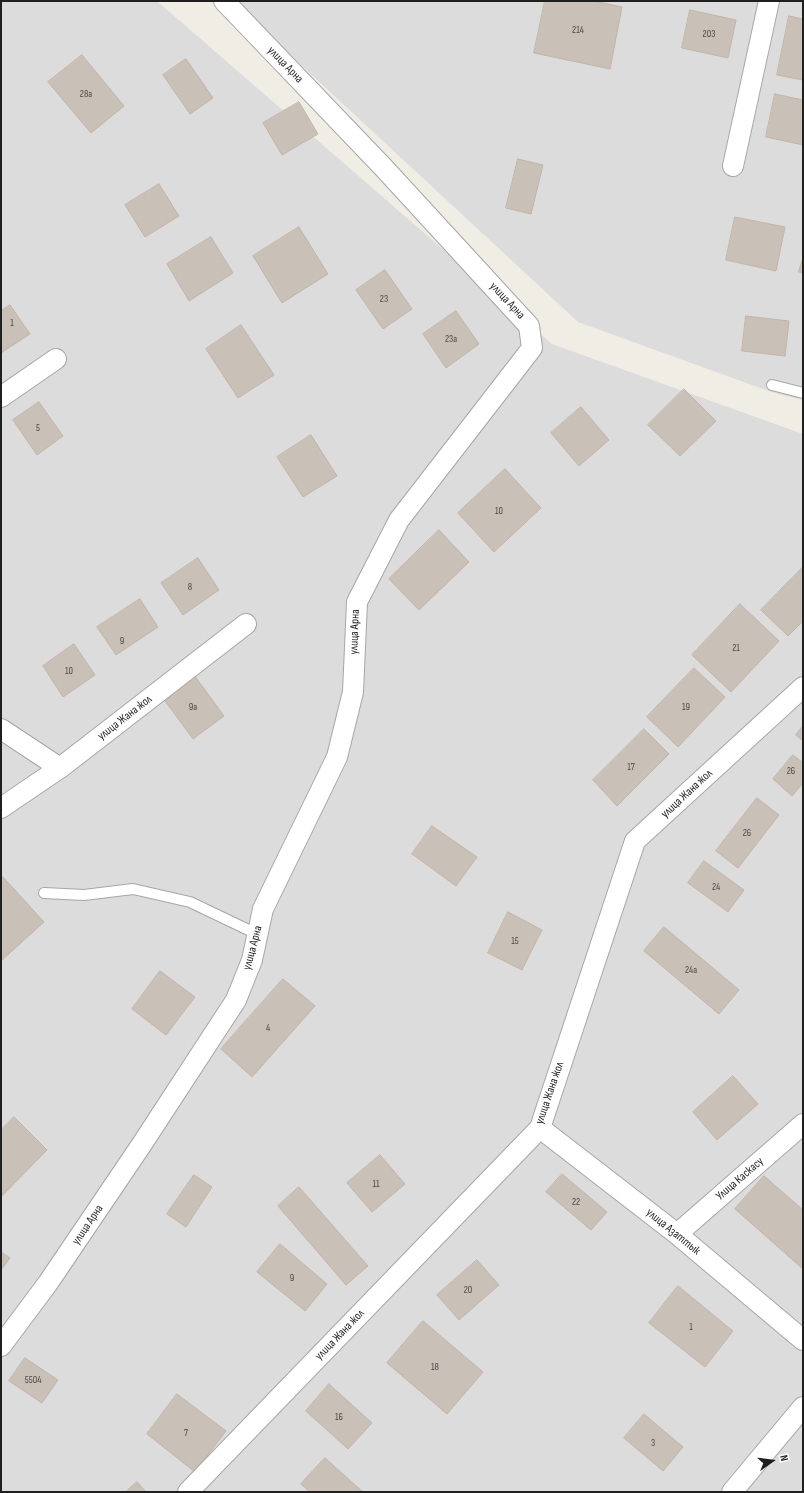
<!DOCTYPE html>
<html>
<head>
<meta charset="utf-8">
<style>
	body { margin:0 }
	#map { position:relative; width:804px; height:1493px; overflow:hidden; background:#f0ede4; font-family:"Sofia Sans Condensed",sans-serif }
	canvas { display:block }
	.frame { position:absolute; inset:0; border:2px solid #1f1f1f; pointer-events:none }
	.north { position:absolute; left:752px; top:1441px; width:40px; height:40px; -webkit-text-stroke:3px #fff; paint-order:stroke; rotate:76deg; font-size:11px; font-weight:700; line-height:16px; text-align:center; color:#1f1f1f }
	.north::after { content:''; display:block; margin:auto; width:14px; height:18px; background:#1f1f1f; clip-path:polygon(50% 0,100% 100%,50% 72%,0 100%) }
</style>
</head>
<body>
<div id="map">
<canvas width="804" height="1493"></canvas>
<div class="frame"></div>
<div class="north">N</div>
</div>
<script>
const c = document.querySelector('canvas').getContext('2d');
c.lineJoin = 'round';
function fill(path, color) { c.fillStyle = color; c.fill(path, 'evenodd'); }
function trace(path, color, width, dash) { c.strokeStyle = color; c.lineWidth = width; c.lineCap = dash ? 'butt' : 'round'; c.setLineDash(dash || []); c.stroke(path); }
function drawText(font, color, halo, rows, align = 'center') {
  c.font = font + ' "Sofia Sans Condensed",sans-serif'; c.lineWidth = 3.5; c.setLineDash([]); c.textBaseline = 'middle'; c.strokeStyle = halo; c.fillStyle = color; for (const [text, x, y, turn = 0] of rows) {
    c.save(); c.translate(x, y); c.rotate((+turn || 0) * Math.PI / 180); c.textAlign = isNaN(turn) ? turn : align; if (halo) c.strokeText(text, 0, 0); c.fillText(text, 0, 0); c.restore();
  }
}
const residential = new Path2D(`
	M1 1H157L552 344 803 434V1492H1Z
	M232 1H803V400L774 393 578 322Z`);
const building = new Path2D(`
	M545 1H594L622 7 610 69 534 53Z
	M690 10 736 20 728 58 682 48Z
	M789 16 803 19V80L777 75Z
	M82 55 124 106 91 133 48 82Z
	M186 59 213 98 190 114 163 75Z
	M775 94 803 100V145L766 137Z
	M299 102 318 134 282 155 263 123Z
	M518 159 543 165 531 214 506 208Z
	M159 184 179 216 145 237 125 205Z
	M735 217 785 227 776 271 726 260Z
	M299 227 328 274 282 303 253 256Z
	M211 237 233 273 189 301 167 264Z
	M803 258V273L799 272Z
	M385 270 412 309 383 329 356 290Z
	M10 305 30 334 1 353V311Z
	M456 311 479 344 446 368 423 334Z
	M746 316 789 321 785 356 742 351Z
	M241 325 274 375 238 398 206 349Z
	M684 389 716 421 680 456 648 425Z
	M39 402 63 436 37 455 13 420Z
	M581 407 609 440 579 466 551 433Z
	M311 435 337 476 303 497 277 457Z
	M505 469 541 508 494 552 458 513Z
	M439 530 469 562 419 610 389 579Z
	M198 558 219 590 183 615 161 583Z
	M803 567V621L788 636 761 610Z
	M140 599 158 627 116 655 97 627Z
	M740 604 779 641 731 692 692 655Z
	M74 644 95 675 63 697 43 666Z
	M694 668 725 697 678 747 647 717Z
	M194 675 224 716 193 739 163 698Z
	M803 726V741L796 735Z
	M644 729 669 754 617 806 593 780Z
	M793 755 803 763V783L792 796 773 779Z
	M757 798 779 815 738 868 716 851Z
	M432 826 477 857 456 886 412 854Z
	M704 861 744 890 728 912 688 883Z
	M3 877 44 922 1 961V879Z
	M508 912 542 930 522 970 488 953Z
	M664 927 739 990 719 1014 644 951Z
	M160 971 195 997 166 1035 132 1009Z
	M283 979 315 1006 252 1077 221 1049Z
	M733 1076 758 1104 717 1140 693 1112Z
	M14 1117 47 1150 1 1197V1130Z
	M380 1155 405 1184 372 1212 347 1183Z
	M562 1174 607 1212 591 1230 546 1192Z
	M194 1175 212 1187 186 1227 167 1214Z
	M764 1176 803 1210V1269L735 1209Z
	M299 1187 368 1266 346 1285 278 1206Z
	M280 1244 327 1284 305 1311 257 1272Z
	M1 1252 10 1258 1 1270Z
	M477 1260 499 1285 459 1320 437 1295Z
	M678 1286 733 1331 705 1367 649 1323Z
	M423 1321 483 1372 447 1414 387 1363Z
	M25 1358 58 1380 42 1403 9 1381Z
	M329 1384 372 1423 348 1449 306 1411Z
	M177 1394 226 1431 195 1472 147 1434Z
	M644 1414 683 1447 663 1471 624 1438Z
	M325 1458 363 1492H310L301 1484Z
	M137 1482 146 1492H126Z`);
const service = new Path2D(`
	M772 385 803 393
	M44 893 84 895 133 889 190 902 257 934`);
const minor = new Path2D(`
	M733 166 769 1
	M1 397 56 359
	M1 729 60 768
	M1 808 60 768 246 624
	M540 1128 677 1234 803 1340
	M677 1234 803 1124
	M1 1346 48 1283 142 1144 236 1000 252 960 263 909 337 757 353 692 357 602 399 520 532 348 529 326 383 167 224 1
	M188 1492 540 1128 635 841 803 687
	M732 1492 803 1407`);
const numberNames = [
	["214",578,30],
	["203",709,34],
	["28а",86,94],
	["23",384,299],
	["1",12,323],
	["23а",451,339],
	["5",38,428],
	["10",499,511],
	["8",190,587],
	["9",122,641],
	["21",736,648],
	["10",69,671],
	["9а",193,707],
	["19",686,707],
	["17",631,767],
	["26",791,771],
	["26",747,833],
	["24",716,887],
	["15",515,941],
	["24а",691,970],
	["4",268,1028],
	["11",376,1184],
	["22",576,1202],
	["9",292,1278],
	["20",468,1290],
	["1",691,1327],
	["18",435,1367],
	["5504",33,1380],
	["16",339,1417],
	["7",186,1433],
	["3",653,1443]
];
const streetNames = [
	["улица Арна",285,65,46],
	["улица Арна",507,301,47],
	["улица Арна",355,632,-88],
	["улица Жана жол",125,718,-38],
	["улица Жана жол",687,794,-43],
	["улица Арна",253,948,-75],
	["улица Жана жол",550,1093,-71],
	["Улица Каскасу",740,1179,-41],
	["улица Арна",88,1225,-56],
	["улица Азаттык",673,1232,39],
	["улица Жана жол",340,1335,-46]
];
fill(residential, '#dddcdc');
fill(building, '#c9c0b7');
trace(building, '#c3b5a6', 1);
trace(service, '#a6a6a6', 12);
trace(minor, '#a6a6a6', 22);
trace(service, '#fff', 10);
trace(minor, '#fff', 20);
drawText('10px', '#4a4745', null, numberNames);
drawText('12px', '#1f1f1f', '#fff', streetNames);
</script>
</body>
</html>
